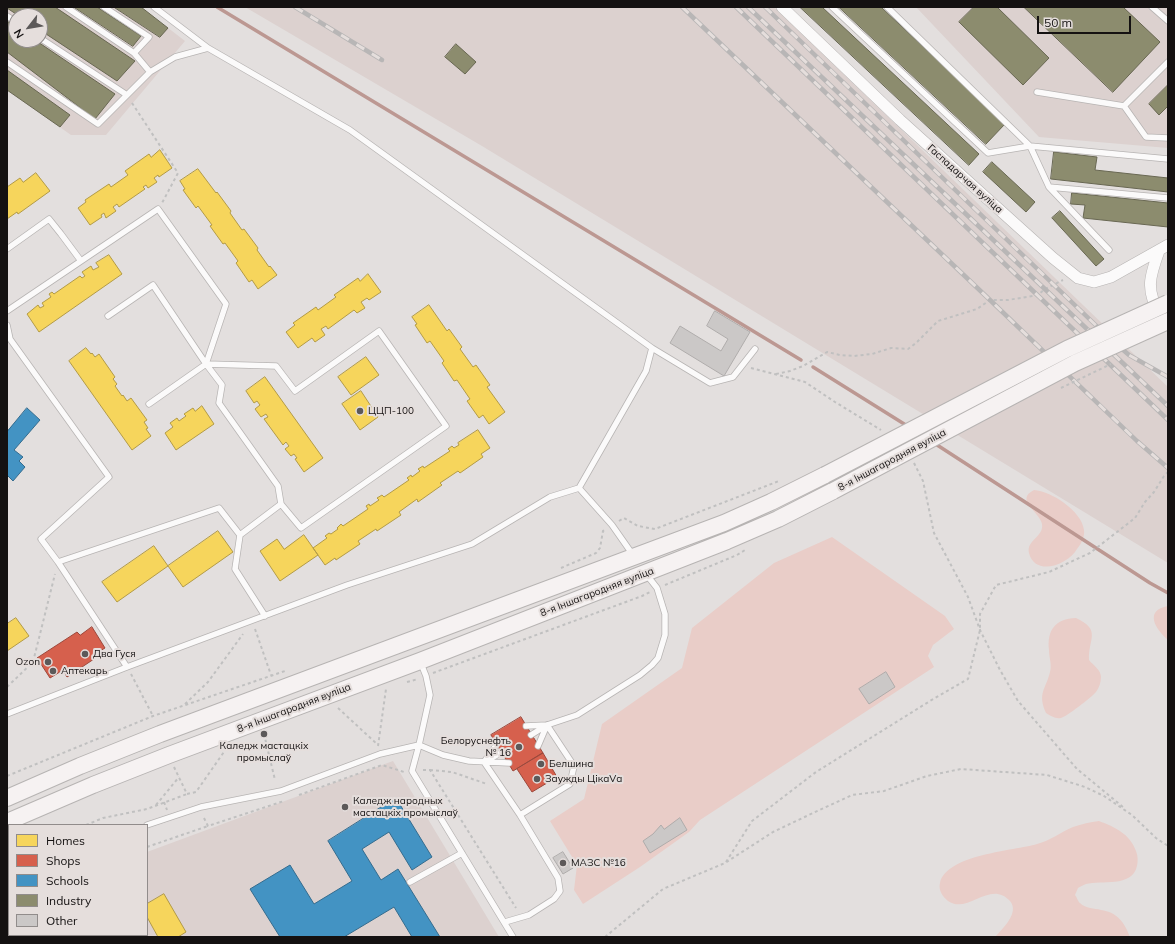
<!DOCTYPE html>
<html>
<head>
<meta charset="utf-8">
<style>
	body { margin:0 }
	#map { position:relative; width:1175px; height:944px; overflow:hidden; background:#e3dfde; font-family:Mulish,sans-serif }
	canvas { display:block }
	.frame { position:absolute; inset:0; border:8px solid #141111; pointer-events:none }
	.legend { position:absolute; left:8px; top:824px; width:140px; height:112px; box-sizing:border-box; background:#e5dedc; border:1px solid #918c8b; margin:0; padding:5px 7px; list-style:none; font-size:12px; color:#141111 }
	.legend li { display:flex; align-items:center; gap:8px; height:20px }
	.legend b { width:20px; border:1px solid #918c8b }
	.north { position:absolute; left:8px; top:8px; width:40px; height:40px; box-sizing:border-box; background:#e5dedc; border:1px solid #918c8b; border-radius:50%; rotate:239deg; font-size:11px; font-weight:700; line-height:16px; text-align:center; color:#141111 }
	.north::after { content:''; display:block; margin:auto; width:14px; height:18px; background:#5c5959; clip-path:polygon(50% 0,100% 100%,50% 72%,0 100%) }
	.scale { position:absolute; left:1037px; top:16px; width:94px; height:18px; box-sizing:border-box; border:2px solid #141111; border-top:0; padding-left:5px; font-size:12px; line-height:14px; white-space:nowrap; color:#141111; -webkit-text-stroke:3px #e5dedc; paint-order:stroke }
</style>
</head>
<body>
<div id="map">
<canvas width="1175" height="944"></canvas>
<div class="frame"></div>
<ul class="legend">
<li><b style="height:11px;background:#f6d55c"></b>Homes</li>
<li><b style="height:11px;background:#d6604d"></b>Shops</li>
<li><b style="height:11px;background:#4393c3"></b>Schools</li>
<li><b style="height:11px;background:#8c8c6e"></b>Industry</li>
<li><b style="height:11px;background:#cbc8c7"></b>Other</li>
</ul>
<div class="north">N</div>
<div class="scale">50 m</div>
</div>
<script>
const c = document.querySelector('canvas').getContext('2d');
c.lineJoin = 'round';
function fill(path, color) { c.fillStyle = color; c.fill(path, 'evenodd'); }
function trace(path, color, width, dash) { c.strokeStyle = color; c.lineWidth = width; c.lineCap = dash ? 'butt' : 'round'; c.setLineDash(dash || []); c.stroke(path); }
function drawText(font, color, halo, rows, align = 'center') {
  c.font = font + ' Mulish,sans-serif'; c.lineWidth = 4; c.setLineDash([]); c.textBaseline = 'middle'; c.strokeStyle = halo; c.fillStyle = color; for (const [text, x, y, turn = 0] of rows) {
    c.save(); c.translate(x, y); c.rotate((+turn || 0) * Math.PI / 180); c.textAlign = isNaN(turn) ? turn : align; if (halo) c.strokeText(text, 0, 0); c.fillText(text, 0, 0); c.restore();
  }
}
const built = new Path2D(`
	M7 7H141L185 41 106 135H71L7 90ZM16 16H40V40H16Z
	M245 7H774L1168 387V563L482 146Z
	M916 7H1168V148L1039 137Z
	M393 761 499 937H124V935H147V852Z`);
const green = new Path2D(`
	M1034 490C1051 491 1082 511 1084 530 1085 537 1081 544 1077 549 1068 565 1035 577 1029 553 1026 540 1044 537 1042 524 1040 512 1014 500 1034 490Z
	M832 537 945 616 954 629 933 645 928 656 934 667 700 820 689 832 640 867 583 904 574 890 577 865 550 821 584 799 602 724 682 668 692 628 774 563Z
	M1168 606V640C1155 629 1144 610 1168 606Z
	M1076 618C1102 630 1088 639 1089 660 1093 665 1101 670 1101 677 1101 682 1099 688 1096 692 1092 697 1066 717 1061 718 1055 719 1051 716 1046 713 1037 693 1046 689 1050 672 1052 665 1049 657 1049 650 1047 630 1055 619 1076 618Z
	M1099 821C1115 827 1130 834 1136 851 1138 856 1138 861 1137 866 1132 888 1101 880 1086 884 1083 885 1080 887 1078 888L1075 895C1077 897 1078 902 1080 903 1086 909 1094 908 1101 910 1117 912 1125 923 1130 937H995C1002 929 1020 913 1010 901 990 879 968 915 948 901 943 897 938 890 940 883 947 854 1014 851 1037 844 1050 841 1061 832 1073 827 1082 824 1090 822 1099 821Z`);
const homes = new Path2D(`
	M160 150 172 168 159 177 158 175 154 178 157 182 148 188 146 185 143 187 145 189 119 207 117 204 113 207 116 211 106 218 104 213 101 215 102 217 90 225 78 208 86 202 85 200 109 184 111 187 128 175 125 171 149 154 151 157Z
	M198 169 216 193 217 192 231 211 230 213 242 230 244 229 258 248 257 250 269 267 270 266 277 275 258 289 252 280 249 282 236 263 238 261 225 243 223 244 210 226 212 225 198 206 196 208 183 190 185 189 180 181Z
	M36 173 50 191 18 214 17 212 7 219V187L20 178 23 182Z
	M109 255 122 274 39 332 27 314 38 305 40 308 44 306 42 303 51 297 49 294 52 292 54 294 80 276 82 278 85 276 82 272 91 266 93 270 99 267 96 263Z
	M368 274 381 292 369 300 367 298 361 302 365 308 357 313 354 310 328 329 326 326 321 329 325 335 315 342 312 338 298 348 286 332 295 325 293 323 316 307 318 310 336 297 334 295 358 278 360 281Z
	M429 305 447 331 449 329 462 347 460 349 473 367 476 365 490 385 487 387 505 412 489 424 483 415 479 418 467 401 470 399 457 380 454 381 442 363 444 361 430 341 427 343 415 325 417 324 412 317Z
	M86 348 91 354 92 353 95 357 99 354 115 377 113 379 117 384 115 386 122 396 123 395 127 401 131 398 147 420 144 422 148 428 146 429 151 436 132 450 69 361Z
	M366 357 379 375 351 395 338 377Z
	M265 377 323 458 304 472 295 459 297 458 294 454 291 456 285 449 289 446 286 442 283 445 264 419 268 417 266 414 261 417 255 409 260 405 257 401 254 403 246 391Z
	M361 391 378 417 360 430 342 404Z
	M202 406 214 424 176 450 165 433 173 427 170 423 177 418 179 421 186 416 184 414 193 408 195 411Z
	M478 430 490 448 481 454 483 457 460 473 458 471 440 483 442 485 418 502 417 499 399 512 401 515 377 531 376 529 358 541 360 544 336 560 335 558 325 565 313 548 327 538 325 536 329 533 331 534 338 529 337 528 341 524 343 526 368 509 366 506 369 504 370 506 379 500 377 498 382 495 384 497 409 480 407 478 411 475 412 477 420 471 418 469 423 466 424 468 450 451 448 449 452 446 454 448 459 445 458 443Z
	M218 531 233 552 183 587 168 566Z
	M304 535 318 555 280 581 260 551 277 539 284 549Z
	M154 546 168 566 117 602 102 582Z
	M16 618 29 636 7 651V624Z
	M164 894 186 932 178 937H158L147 917V904Z
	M22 935H80L76 937H18Z`);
const shops = new Path2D(`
	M92 627 105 648 95 654 97 657 67 677 63 670 50 678 37 658 77 632 80 635Z
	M521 717 543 753 513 771 491 735Z
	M543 753 557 777 532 792 517 769Z`);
const schools = new Path2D(`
	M27 408 40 420 14 450 23 457 19 461 25 467 13 481 7 475V428L8 430Z
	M396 798 432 857 412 870 389 832 362 849 381 880 398 869 440 937H412L394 907 344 937H280L250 889 290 865 314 904 352 881 328 841Z`);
const industry = new Path2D(`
	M7 7H55L135 61 117 81 40 30V16H19L7 8Z
	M74 7H97L141 36 133 46Z
	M114 7H141L168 28 160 37Z
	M800 7H822L979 154 969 165Z
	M839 7H881L1005 124 986 144Z
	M974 7H997L1049 58 1023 85 959 22Z
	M1024 7H1123L1160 42 1113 92Z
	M7 21 16 27V40H35L115 94 95 119 7 52Z
	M456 44 476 62 465 74 445 57Z
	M7 70 70 115 60 127 7 90Z
	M1168 85V106L1159 115 1149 104Z
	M1054 152 1097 157 1095 170 1168 178V192L1051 179Z
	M992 162 1035 202 1026 212 983 172Z
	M1072 193 1168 203V227L1083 218 1085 205 1071 204Z
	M1060 211 1104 259 1096 266 1052 218Z`);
const stream = new Path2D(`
	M217 7 801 360
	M813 367 909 427
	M934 443 1150 583 1168 593`);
const building = new Path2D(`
	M715 311 750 332 724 376 670 343 680 326 721 351 728 339 707 326Z
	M886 672 895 687 869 704 859 689Z
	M680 818 687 830 650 853 643 841 653 834 661 825 664 829Z
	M563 852 573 868 563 874 553 858Z`);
const path = new Path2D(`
	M132 103 178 173 162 203
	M751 368 805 382 835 402 881 430
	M776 374 790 371 803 366 827 352 840 355 854 356 872 354 891 348 908 349 916 343 938 321 977 309 990 300H1008L1038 295 1045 289 1063 280
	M914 463 923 481 934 533 968 597 980 630 1000 670 1018 701 1077 769 1123 807
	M619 521 624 518 638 526 655 529 779 481
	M561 568 596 553 600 548 603 531 605 530
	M665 585 737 555 745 550
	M255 629 271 675
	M433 673 642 596 650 592
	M131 674 153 716
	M407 682 418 679
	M7 687 33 662 55 574
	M185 704 208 682 243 634
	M338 708 378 745
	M264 734 275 780
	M378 746 386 689
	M174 767 187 794 196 792 226 749
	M423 770H430L516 908
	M430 770 452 772 487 784
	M7 776 153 716 285 671
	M299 795 382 765 404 772
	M164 802 167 810
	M156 805 179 777
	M204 818 208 826 284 801
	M86 825 103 818 147 809 187 794
	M147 847 208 826
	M7 862 9 861
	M726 862 752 821 816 772 930 701 968 679 980 630V614L996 585 1049 572 1090 553 1135 518 1145 502 1154 492 1164 476 1168 472
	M7 909 9 908
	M605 937 663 889 725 863 773 832 813 813 852 795 884 791 927 776 961 769 1047 775 1085 787 1104 796 1132 815 1156 838 1168 846`);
const lane = new Path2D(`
	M66 7 134 53 150 72
	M104 7 149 37 134 53
	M154 7 208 48
	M832 7 988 153 1030 146 1168 159
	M887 7 1030 146 1049 187 1168 198
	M1152 7 1168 21
	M7 16 16 22
	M40 38 127 95
	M7 62 98 124 150 72 175 57 208 48 350 130 652 348 646 371 579 488 612 525 633 555
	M1037 92 1124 106 1146 137 1168 138
	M1124 106 1168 62
	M1049 187 1109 250
	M7 249 49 219 61 234 81 261 158 209 226 304 206 364
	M7 311 81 261
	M108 316 153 285 206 364
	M7 325 10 339 109 477 41 539 58 562 127 667
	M652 348 710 383 733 377 755 349
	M206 364 276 366 295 391 379 331 446 426 301 528 281 504
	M149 404 206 364 222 385 219 403 278 486 281 504 240 535
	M58 562 219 508 240 535 235 569 265 616
	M420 661 426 676 430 695 419 745 412 771 513 937
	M7 714 127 667 347 585 472 544 550 497 579 488
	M526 726 547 725
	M531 735 547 725 577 715 640 675 652 665 658 658 665 635V614L657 588 646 574
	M538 746 547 725
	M486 761 502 752
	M484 762 520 815 558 878 560 891 554 899 529 915 505 922
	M484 762 497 744
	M520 815 570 784 574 766 547 725
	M147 825 201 807 281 791 380 754 419 745 443 755 469 761 509 763
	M410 882 462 853
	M7 887 9 886`);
const street = new Path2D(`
	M782 7 900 120 1053 258 1078 278 1094 282 1111 277 1168 245
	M1159 251C1150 276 1145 289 1160 315`);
const secondary = new Path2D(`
	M7 798 80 766 160 734 724 523 771 502 825 475
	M7 822 93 785 169 755 420 661 727 541 778 519 833 491`);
const rail = new Path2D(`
	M295 7 382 60
	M682 7 990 300 1137 441 1168 468
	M736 7 1168 420
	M748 7 1168 406
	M765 7 1107 336 1129 355 1168 377`);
const pathBridge = new Path2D(`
	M1061 388 1111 364`);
const secondaryBridge = new Path2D(`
	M825 475 1067 349 1168 303
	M833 491 1075 363 1168 321`);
const markers = [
	[360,411,4,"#5c5959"],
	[85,654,4,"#5c5959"],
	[48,662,4,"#5c5959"],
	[53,671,4,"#5c5959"],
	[264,734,4,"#5c5959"],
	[519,747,4,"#5c5959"],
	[541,764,4,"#5c5959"],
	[537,779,4,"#5c5959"],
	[345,807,4,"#5c5959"],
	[563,863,4,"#5c5959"]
];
const streetNames = [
	["Гаспадарчая вуліца",965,179,42],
	["8-я Іншагародняя вуліца",892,460,-28],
	["8-я Іншагародняя вуліца",597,592,-21],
	["8-я Іншагародняя вуліца",294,708,-21]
];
const poiNames = [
	["ЦЦП-100",368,411],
	["Два Гуся",93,654],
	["Ozon",40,662,"right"],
	["Аптекарь",61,671],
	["Белоруснефть",511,741,"right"],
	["№ 16",511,753,"right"],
	["Каледж мастацкіх",264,746,"center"],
	["промыслаў",264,758,"center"],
	["Белшина",549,764],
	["Заужды ЦікаVа",545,779],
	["Каледж народных",353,801],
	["мастацкіх промыслаў",353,813],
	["МАЗС №16",571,863]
];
fill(built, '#dcd1cf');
fill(green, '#e9cdc8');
fill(homes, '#f6d55c');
trace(homes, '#b29a46', 1);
fill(shops, '#d6604d');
trace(shops, '#9c483b', 1);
fill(schools, '#4393c3');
trace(schools, '#356c8e', 1);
fill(industry, '#8c8c6e');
trace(industry, '#686752', 1);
trace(stream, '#bc9892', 3.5);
fill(building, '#cbc8c7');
trace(building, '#afacab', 1);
trace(lane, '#b7b4b3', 7);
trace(street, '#b7b4b3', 12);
trace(secondary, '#b7b4b3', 18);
trace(path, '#c0c0c0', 2, [3, 3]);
trace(lane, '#fbfafa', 5.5);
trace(street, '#fbfafa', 11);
trace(secondary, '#f6f2f2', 16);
trace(rail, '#b8b6b6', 4.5);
trace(rail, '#e5dedc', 3, [9]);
trace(secondaryBridge, '#b7b4b3', 18, []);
trace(pathBridge, '#c0c0c0', 2, [3, 3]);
trace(secondaryBridge, '#f6f2f2', 16);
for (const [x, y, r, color] of markers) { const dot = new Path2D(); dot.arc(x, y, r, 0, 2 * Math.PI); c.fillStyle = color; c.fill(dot); trace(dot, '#e5dedc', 1.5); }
drawText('10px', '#141111', '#e5dedc', streetNames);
drawText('10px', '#141111', '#e5dedc', poiNames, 'left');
</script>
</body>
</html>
